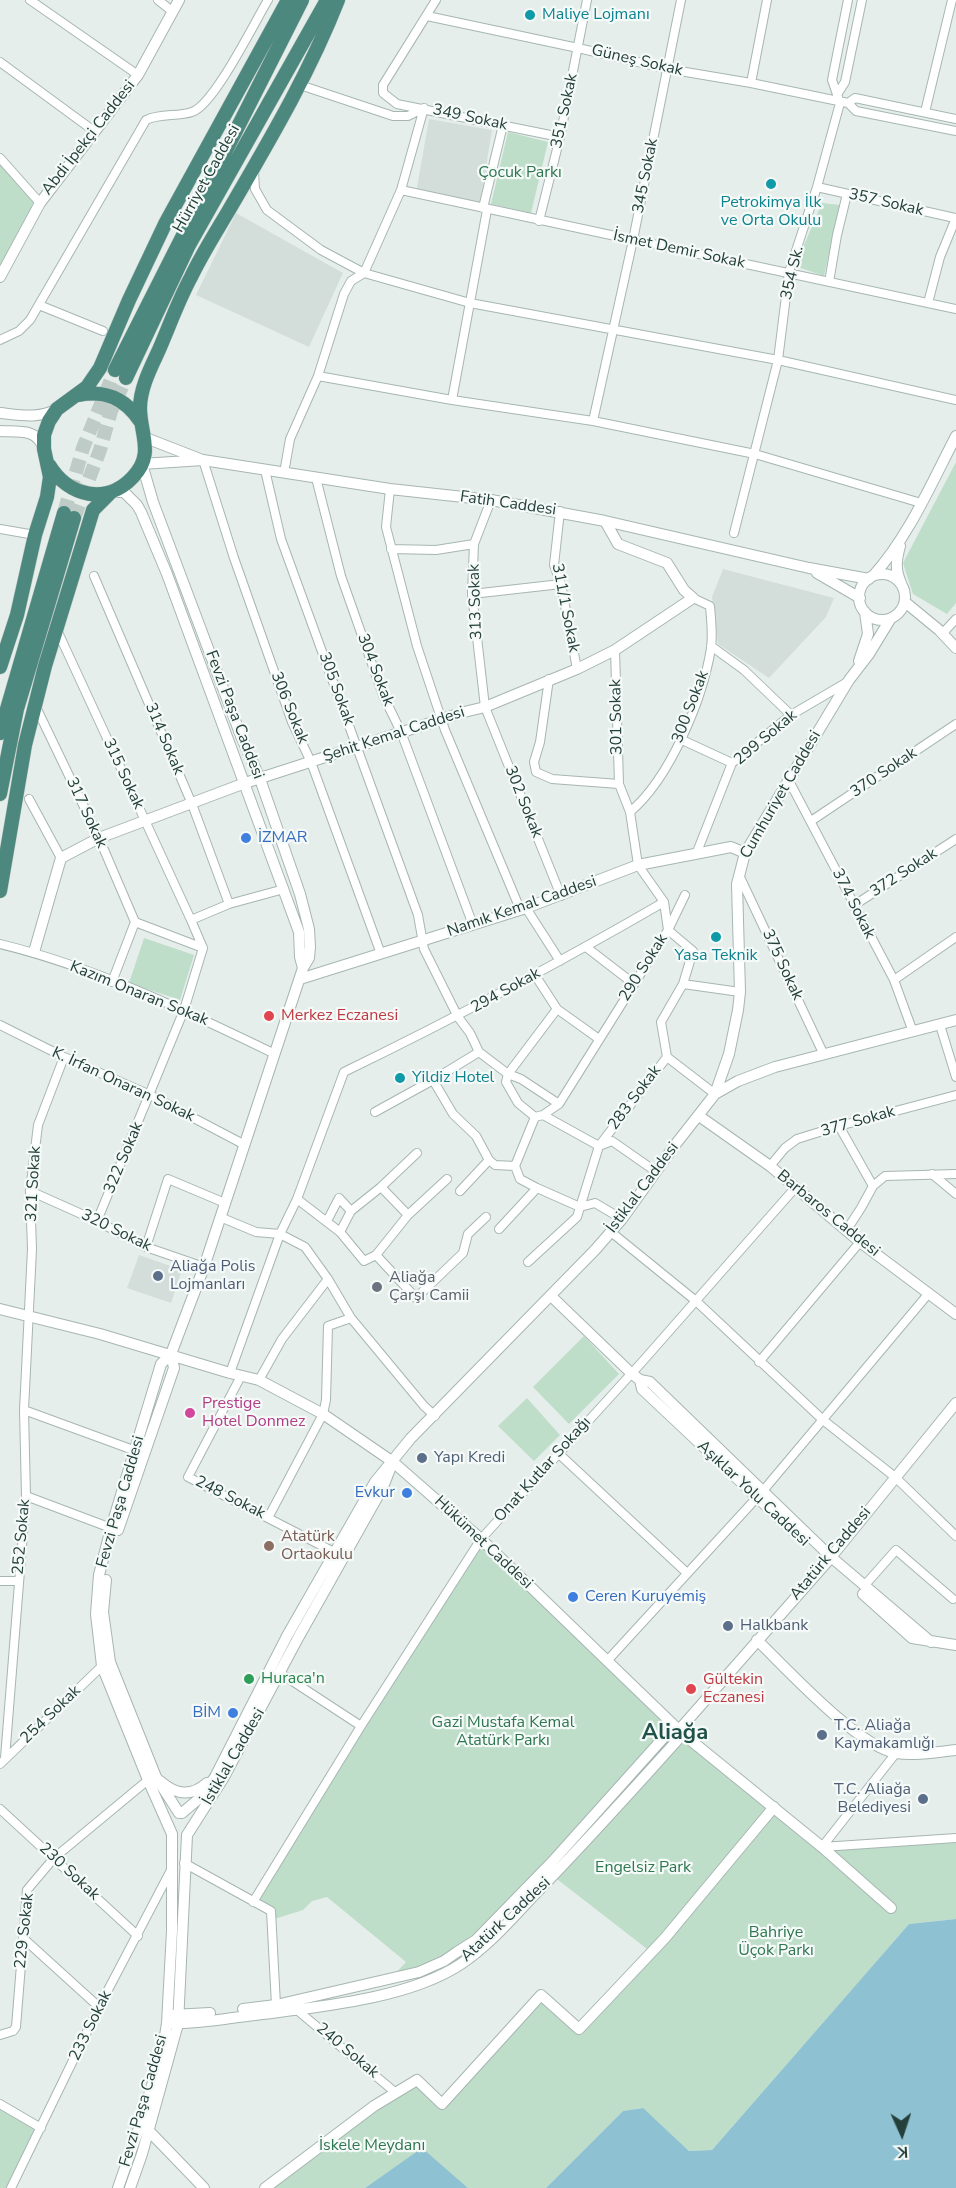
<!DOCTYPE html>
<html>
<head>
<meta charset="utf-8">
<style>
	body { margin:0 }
	#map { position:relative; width:956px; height:2188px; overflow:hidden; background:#e5eeea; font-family:"Nunito Sans",sans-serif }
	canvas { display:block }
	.north { position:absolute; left:872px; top:2104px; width:60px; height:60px; -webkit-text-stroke:4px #f5faf8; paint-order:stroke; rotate:177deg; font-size:16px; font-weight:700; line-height:24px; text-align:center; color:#24403b }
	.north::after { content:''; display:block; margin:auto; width:21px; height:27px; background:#24403b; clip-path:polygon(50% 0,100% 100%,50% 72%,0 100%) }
</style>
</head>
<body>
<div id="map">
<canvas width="956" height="2188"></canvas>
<div class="north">K</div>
</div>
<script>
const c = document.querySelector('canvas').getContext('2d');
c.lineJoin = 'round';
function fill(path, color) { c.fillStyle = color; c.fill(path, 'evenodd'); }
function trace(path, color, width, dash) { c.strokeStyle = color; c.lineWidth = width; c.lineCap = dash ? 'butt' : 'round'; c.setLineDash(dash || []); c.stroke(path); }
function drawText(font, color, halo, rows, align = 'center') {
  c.font = font + ' "Nunito Sans",sans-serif'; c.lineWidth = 4.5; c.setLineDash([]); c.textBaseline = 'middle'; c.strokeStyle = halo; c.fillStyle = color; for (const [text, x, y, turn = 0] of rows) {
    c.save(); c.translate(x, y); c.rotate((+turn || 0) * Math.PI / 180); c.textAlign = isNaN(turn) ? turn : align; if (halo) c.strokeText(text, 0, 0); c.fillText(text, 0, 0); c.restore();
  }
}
const built = new Path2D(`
	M429 119 492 130 480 204 416 193Z
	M236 213 343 273 309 347 196 295Z
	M723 569 834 598 826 617 769 678 718 644 712 597Z
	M139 1255 182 1270 171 1303 127 1288Z`);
const green = new Path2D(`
	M508 132 548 142 531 213 491 204Z
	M0 158 40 203 0 277Z
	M822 203 840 205 824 276 795 266Z
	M956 462V603L947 614 913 594 903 563Z
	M144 938 194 955 180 1000 129 983Z
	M584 1336 619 1374 569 1424 533 1387Z
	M527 1398 560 1435 534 1461 498 1426Z
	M481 1539 674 1726 476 1940 444 1961 390 1979 406 1962 327 1897 312 1901 303 1910 271 1920V1911L255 1903Z
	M683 1734 822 1847 956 1838V1919L909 1924 712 2150 689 2151 642 2108 623 2111 546 2188H468L422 2149 365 2188H265L417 2080 442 2104 541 1995 579 2029 651 1952 553 1876Z
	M0 2104 41 2128 11 2188H0Z`);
const water = new Path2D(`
	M956 1919V2188H546L623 2111 643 2108 689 2151 712 2150 909 1924Z
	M422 2148 468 2188H365Z`);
const trunkTunnel = new Path2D(`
	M64 513 83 448 115 370
	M74 518 100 450 111 411 126 378`);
const minor = new Path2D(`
	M30 0 138 75
	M158 0 172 11
	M436 0 383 85V93L397 104 560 137
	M427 16 578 48 668 69 751 83 848 103 856 111 956 131
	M0 62 94 131
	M751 83 767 0
	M300 85 393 116H408L424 108
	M838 93 845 82 862 0
	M848 103 855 98 956 119
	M925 112 952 0
	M0 158 40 203
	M254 171 255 189 267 210 321 250 364 273 470 303 778 360 956 400
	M817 187 955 218
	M401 190 956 309
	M483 208 503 125
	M539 221 560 137 587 0
	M829 282 837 235 847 194
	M928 303 940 257 956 218
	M39 305 103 331
	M0 340 19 331 30 320 146 120C161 113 177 117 192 112 214 105 254 23 268 0
	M318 376 452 400 593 421 755 454 921 503
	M452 400 487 210
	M593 421 633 240 681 0
	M203 460 234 558 292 722 311 762 381 954
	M265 470 281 539 418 915 424 949 458 1017 470 1033 479 1052 508 1074 506 1082 518 1103 535 1117 543 1115 599 1146 612 1141 655 1171
	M284 473 290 439 318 376 344 294 351 281 364 273 401 190 424 108
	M316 478 341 576 383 695 401 732 473 925
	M390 489 386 527 417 646 445 730 520 909
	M491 500 474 544 472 594 485 707 561 896
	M560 511 554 565 561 584 577 669
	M0 529 35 535
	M734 533 778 360 789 272 817 187 840 103 832 80 848 0
	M391 549 436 550 474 544
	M94 576 192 804 229 904
	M472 594 561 584
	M57 630 191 920 203 948
	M942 634 956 619
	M711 646 744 670 791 715
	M615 650 619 784
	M36 707 99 838 135 922
	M680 739 732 763
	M788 779 894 980 913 1032
	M29 799 61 858
	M630 812C670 778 703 699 711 648 713 634 711 620 710 606L693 598
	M811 821 956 724
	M697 852 732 763 791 715 849 681
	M739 875 824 1055
	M853 906 956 839
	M526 908 560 961
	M191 920 229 904 284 889
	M135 922 203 948
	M0 944C95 967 186 1011 275 1054
	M586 947 634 984
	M535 975 557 1009 599 1039
	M894 980 956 937
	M112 982 135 922
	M683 984 740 992
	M557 1009 508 1074 521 1079 559 1104
	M0 1025 64 1057 150 1095 245 1145
	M940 1025 956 1077
	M667 1057 715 1094
	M433 1080 453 1114 476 1136 489 1160 495 1165 515 1166
	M375 1112 433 1080 479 1052
	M543 1115 559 1104 668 930 685 895
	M839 1126 873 1186
	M515 1166 520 1179 537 1188 580 1207 595 1203 622 1219
	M515 1166 535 1117
	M770 1166 785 1148 797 1139 839 1126 956 1095
	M932 1174 956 1194
	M381 1187 408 1215 447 1179
	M30 1191 97 1221 146 1247 204 1267
	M460 1191 489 1160
	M297 1199 340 1232 364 1261 376 1255 408 1215
	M351 1211 381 1187 417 1153
	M220 1217 256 1232 280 1234 305 1247 328 1279 351 1318 424 1406 435 1416
	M97 1221 184 1010 203 948
	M327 1221 339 1198 351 1211 340 1232
	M499 1229 537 1188
	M846 1231 861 1208 873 1186 885 1176 956 1174
	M611 1232 696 1301 823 1420 895 1477 956 1536
	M146 1247 168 1179 225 1203
	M376 1255 416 1298 463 1253 468 1234 486 1217
	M528 1262 577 1217 599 1146 667 1057 661 1022 683 984 693 951 668 930 664 902 638 865 630 812 619 784 552 779 536 772 534 762 540 742 549 679
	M759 1362 860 1242
	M230 1373 280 1234 297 1199 344 1072C453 1019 559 963 664 902
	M241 1376 188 1477 336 1553
	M259 1380 282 1339 328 1279
	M24 1410 136 1451
	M558 1453 687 1573
	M26 1496 111 1528
	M268 1518 323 1414 326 1400 328 1326 351 1318
	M0 1581H18
	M864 1586 896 1550 953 1599
	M607 1661 762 1492 929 1293
	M280 1673 361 1726
	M5 1758 26 1496 24 1410 32 1249 30 1191 38 1125 64 1057
	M0 1764 102 1666
	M0 1809 138 1936
	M822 1847 956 1838
	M822 1847 896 1753
	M184 1863 271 1911 276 2005
	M253 1902 361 1726 481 1539 642 1362 795 1188
	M23 1938 99 2007
	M297 2010 396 2093
	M0 2035 13 2031 16 2027 27 1890 54 1858 148 1780
	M0 2104 41 2128
	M11 2188 99 2007 171 1870`);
const tertiary = new Path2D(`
	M0 277 40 203 138 75 179 0
	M0 413C20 415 39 419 57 409
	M0 431C17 432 36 428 43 447
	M146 438 200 459
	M111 492H124L137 505 141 512 167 574 299 932 300 957 303 968
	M900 546C896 561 895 569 901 583
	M817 573 860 598
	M859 597a23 23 0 1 1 46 0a23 23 0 1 1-46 0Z
	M873 576C909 536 931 484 956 436
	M905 602 939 630 956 648
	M859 661 868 634 865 612
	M34 952 61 858 99 838 245 783 464 712 485 707 577 669 615 650 693 598 684 590 667 563 618 544 605 521
	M300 979 526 908 638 865 731 847 745 853
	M715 1094 729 1054 738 1010 740 992 737 884 745 853 849 680 869 654 891 618
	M699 1116 770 1166 860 1242 956 1314
	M551 1296 631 1373 640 1380 650 1382 831 1557 931 1642
	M0 1309 100 1334 230 1373 259 1380 323 1414 393 1462 481 1539 683 1734 822 1847 891 1908
	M640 1380 642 1389 795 1533
	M118 1530 174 1368 171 1354
	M106 1580 103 1612 110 1662 156 1777 179 1813
	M863 1594 912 1638 956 1645
	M757 1640C787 1669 857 1746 896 1753 915 1756 937 1752 956 1750
	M679 1730 827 1562 956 1403
	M160 1781C176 1795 191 1797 207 1783
	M182 1813 201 1797 215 1777 287 1636 375 1482 411 1438 595 1250 622 1219 675 1145 715 1094 738 1081 775 1067 956 1020
	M243 2009 276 2005 419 1972 444 1961 457 1952 476 1940 552 1862 674 1726
	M172 2015 210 2013
	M173 2023C200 2024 228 2018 255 2015 318 2007 408 1999 461 1964 490 1945 514 1916 537 1892 587 1841 635 1787 683 1734
	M149 2131 204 2188
	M118 2188 139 2128 163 2049 167 2023 172 1931V1834L148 1780 102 1666 96 1614 99 1575 111 1528 161 1364 171 1354 204 1267 303 968 309 958 310 947 309 929 300 894 260 779 241 736 153 502 142 464 203 460 390 489 491 500 605 521 809 568 869 579
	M130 2188 142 2154 178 2024 187 1835 224 1777 298 1638 383 1487 390 1469
	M265 2188 374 2106 417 2080 442 2104 541 1995 579 2029 665 1938 774 1807`);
const trunk = new Path2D(`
	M115 370 302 0
	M126 378 189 245 327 0
	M78 395C105 390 125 398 140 421
	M49 465C68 496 106 506 133 477 155 454 140 434 140 408 140 389 150 369 158 352 169 327 178 301 191 277 202 254 216 232 229 210 269 141 309 74 338 0
	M0 667 17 615 35 535 47 497 50 477 44 449V435L49 421 57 409 87 387 100 368 129 300 166 222 288 0
	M0 733 64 513
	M0 794 17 709 74 518
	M0 891 25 745 45 666 93 510 111 492`);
const markers = [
	[530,15,6,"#0f9aa8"],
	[771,184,6,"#0f9aa8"],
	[246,838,6,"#3f7fe0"],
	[716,937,6,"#0f9aa8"],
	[269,1016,6,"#e0444e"],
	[400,1078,6,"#0f9aa8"],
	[158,1276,6,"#5c6f8a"],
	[377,1287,6,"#6b7280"],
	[190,1413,6,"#d1479c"],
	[422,1458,6,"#5c6f8a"],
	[407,1493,6,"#3f7fe0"],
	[269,1546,6,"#8d6e63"],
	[573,1597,6,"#3f7fe0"],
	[728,1626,6,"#5c6f8a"],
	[249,1679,6,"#2e9e5b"],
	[691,1689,6,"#e0444e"],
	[233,1713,6,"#3f7fe0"],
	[822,1735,6,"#5c6f8a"],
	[923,1799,6,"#5c6f8a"]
];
const cultureNames = [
	["Maliye Lojmanı",542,15],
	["Petrokimya İlk",771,203,"center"],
	["ve Orta Okulu",771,221,"center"],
	["Yasa Teknik",716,956,"center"],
	["Yildiz Hotel",412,1078]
];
const streetNames = [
	["Güneş Sokak",637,61,13],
	["351 Sokak",565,111,-78],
	["349 Sokak",470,118,12],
	["Abdi İpekçi Caddesi",89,138,-52],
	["345 Sokak",646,176,-79],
	["Hürriyet Caddesi",207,179,-61],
	["357 Sokak",886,203,13],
	["İsmet Demir Sokak",679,250,12],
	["354 Sk.",793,273,-77],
	["Fatih Caddesi",508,504,8],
	["313 Sokak",476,602,-92],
	["311/1 Sokak",565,608,79],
	["304 Sokak",375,670,69],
	["305 Sokak",336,689,70],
	["300 Sokak",691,707,-69],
	["306 Sokak",289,708,68],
	["Fevzi Paşa Caddesi",234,715,69],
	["301 Sokak",617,717,-91],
	["Şehit Kemal Caddesi",394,735,-18],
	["299 Sokak",766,738,-40],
	["314 Sokak",164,739,67],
	["370 Sokak",884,773,-34],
	["315 Sokak",123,774,65],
	["Cumhuriyet Caddesi",781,795,-60],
	["302 Sokak",523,802,68],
	["317 Sokak",86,813,65],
	["372 Sokak",904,873,-33],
	["374 Sokak",853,904,63],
	["Namık Kemal Caddesi",522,907,-19],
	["375 Sokak",782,965,65],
	["290 Sokak",644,968,-58],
	["294 Sokak",506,991,-29],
	["Kazım Onaran Sokak",139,994,22],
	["K. İrfan Onaran Sokak",123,1085,25],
	["283 Sokak",635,1098,-53],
	["377 Sokak",858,1122,-16],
	["322 Sokak",124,1158,-67],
	["321 Sokak",34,1184,-87],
	["İstiklal Caddesi",643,1188,-53],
	["Barbaros Caddesi",828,1214,39],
	["320 Sokak",116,1231,26],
	["Onat Kutlar Sokağı",543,1470,-48],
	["Aşıklar Yolu Caddesi",753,1494,43],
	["248 Sokak",230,1498,27],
	["Fevzi Paşa Caddesi",121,1502,-74],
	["252 Sokak",22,1537,-85],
	["Hükümet Caddesi",483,1543,43],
	["Atatürk Caddesi",831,1554,-50],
	["254 Sokak",51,1715,-44],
	["İstiklal Caddesi",234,1757,-60],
	["230 Sokak",69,1872,43],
	["Atatürk Caddesi",506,1920,-43],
	["229 Sokak",25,1931,-84],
	["233 Sokak",91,2026,-64],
	["240 Sokak",347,2051,40],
	["Fevzi Paşa Caddesi",144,2101,-74]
];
const parkNames = [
	["Çocuk Parkı",520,173],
	["Gazi Mustafa Kemal",503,1723],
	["Atatürk Parkı",503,1741],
	["Engelsiz Park",643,1868],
	["Bahriye",776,1933],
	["Üçok Parkı",776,1951],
	["İskele Meydanı",372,2146]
];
const shopNames = [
	["İZMAR",258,838],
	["Evkur",395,1493,"right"],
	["Ceren Kuruyemiş",585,1597],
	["BİM",221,1713,"right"]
];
const healthNames = [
	["Merkez Eczanesi",281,1016],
	["Gültekin",703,1680],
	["Eczanesi",703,1698]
];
const serviceNames = [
	["Aliağa Polis",170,1267],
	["Lojmanları",170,1285],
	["Yapı Kredi",434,1458],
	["Halkbank",740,1626],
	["T.C. Aliağa",834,1726],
	["Kaymakamlığı",834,1744],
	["T.C. Aliağa",911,1790,"right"],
	["Belediyesi",911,1808,"right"]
];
const worshipNames = [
	["Aliağa",389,1278],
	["Çarşı Camii",389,1296]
];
const hotelNames = [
	["Prestige",202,1404],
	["Hotel Donmez",202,1422]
];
const educationNames = [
	["Atatürk",281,1537],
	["Ortaokulu",281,1555]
];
const leisureNames = [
	["Huraca'n",261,1679]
];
const districtNames = [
	["Aliağa",675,1734]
];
fill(built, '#d3deda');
fill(green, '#bedeca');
fill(water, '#8ec1d2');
trace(trunkTunnel, '#becbc7', 14, [14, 7]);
trace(minor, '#a7b6b2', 10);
trace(tertiary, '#a7b6b2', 12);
trace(trunk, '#c2cac8', 15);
trace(minor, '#fff', 8);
trace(tertiary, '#fff', 10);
trace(trunk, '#4d887e', 14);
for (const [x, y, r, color] of markers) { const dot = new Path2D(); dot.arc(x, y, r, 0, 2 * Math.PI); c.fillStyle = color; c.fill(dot); trace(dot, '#f5faf8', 2); }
drawText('16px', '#0d838f', '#f5faf8', cultureNames, 'left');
drawText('16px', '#24403b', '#f5faf8', streetNames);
drawText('16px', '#2e7650', '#f5faf8', parkNames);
drawText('16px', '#366cbe', '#f5faf8', shopNames, 'left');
drawText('16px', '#be3a42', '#f5faf8', healthNames, 'left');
drawText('16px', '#4e5e75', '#f5faf8', serviceNames, 'left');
drawText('16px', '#5b616d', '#f5faf8', worshipNames, 'left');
drawText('16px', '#b23c85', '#f5faf8', hotelNames, 'left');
drawText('16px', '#785e54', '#f5faf8', educationNames, 'left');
drawText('16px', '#27864d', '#f5faf8', leisureNames, 'left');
drawText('bold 22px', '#20524a', '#f5faf8', districtNames);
</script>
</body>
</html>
